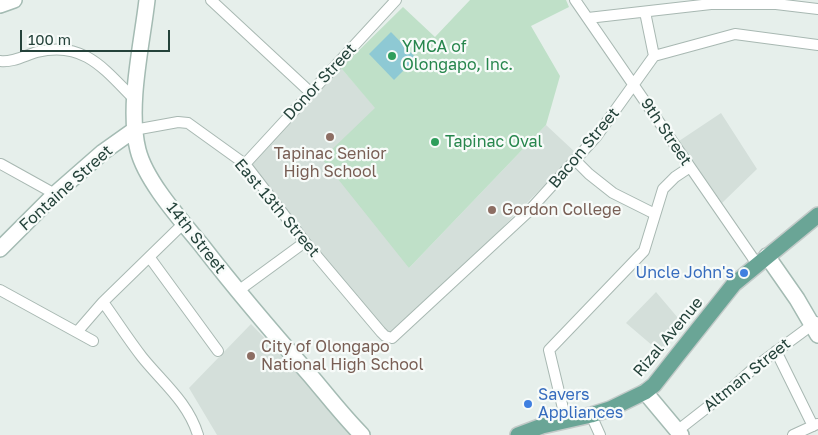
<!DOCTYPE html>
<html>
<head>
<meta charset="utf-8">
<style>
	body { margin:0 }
	#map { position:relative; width:818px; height:435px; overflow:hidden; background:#e6efeb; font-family:"Golos Text",sans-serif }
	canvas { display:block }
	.scale { position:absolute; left:20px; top:30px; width:150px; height:22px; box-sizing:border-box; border:2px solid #24423a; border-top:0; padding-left:6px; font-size:15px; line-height:18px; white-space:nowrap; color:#24423a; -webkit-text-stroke:4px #f7fbf9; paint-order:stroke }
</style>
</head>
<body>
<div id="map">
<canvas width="818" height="435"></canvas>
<div class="scale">100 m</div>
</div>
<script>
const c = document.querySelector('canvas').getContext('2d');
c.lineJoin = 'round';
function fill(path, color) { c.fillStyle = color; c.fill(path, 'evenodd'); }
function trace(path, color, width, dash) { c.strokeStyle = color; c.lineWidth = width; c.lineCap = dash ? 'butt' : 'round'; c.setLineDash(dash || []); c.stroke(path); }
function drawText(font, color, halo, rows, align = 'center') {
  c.font = font + ' "Golos Text",sans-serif'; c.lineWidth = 4.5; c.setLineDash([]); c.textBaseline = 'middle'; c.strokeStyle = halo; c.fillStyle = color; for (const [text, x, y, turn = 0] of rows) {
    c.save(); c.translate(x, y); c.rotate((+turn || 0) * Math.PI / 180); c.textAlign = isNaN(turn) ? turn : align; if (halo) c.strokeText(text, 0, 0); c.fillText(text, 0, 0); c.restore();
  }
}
const built = new Path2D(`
	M341 68 376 108 409 268 546 125 576 153 433 298 389 334 249 167Z
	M721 113 757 169 722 203 679 141Z
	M656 292 684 325 660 352 626 323Z
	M251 324 358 435H217L189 388Z`);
const green = new Path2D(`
	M470 0H566L569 7 531 26 560 76 546 125 409 268 322 159 375 108 341 68 403 7 435 37Z`);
const water = new Path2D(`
	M391 32 416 58 394 80 369 54Z`);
const street = new Path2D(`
	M211 0 310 92
	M575 0 757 264
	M588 18 711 4H776L818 9
	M654 56 735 34 818 45
	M0 61C12 63 26 55 37 52 84 40 105 70 135 100
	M134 130 178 122 188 123 245 164 305 242 381 332 385 336 392 338 528 212 596 137 654 56 645 12
	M575 160 589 174 613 193 655 214
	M1 164 55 194
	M245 164 396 0
	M150 258 218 351
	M0 290 93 341
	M238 291 305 242
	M103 302C116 320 128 339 142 357 162 382 188 402 198 435
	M77 332 103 302 184 223
	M776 351 813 426
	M591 415 600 435
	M566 421 549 350 644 251 663 189 675 177 690 167
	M677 431 732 388 755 367 816 322
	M793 435 817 424`);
const secondary = new Path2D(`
	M147 0C142 44 127 107 138 150 146 182 182 221 203 247 237 291 273 333 310 375 327 395 343 416 362 435
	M0 5 14 0
	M0 249 55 194 103 152 134 130
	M767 256 797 299 818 335
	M645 392 681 435`);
const primary = new Path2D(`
	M518 435 542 426 591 415 610 409 645 392 654 385 676 357 734 284 818 215`);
const markers = [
	[392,56,5,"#2e9e5b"],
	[330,137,5,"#8d6e63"],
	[435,142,5,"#2e9e5b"],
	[492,210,5,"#8d6e63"],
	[744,273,5,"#3f7fe0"],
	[251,356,5,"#8d6e63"],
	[528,404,5,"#3f7fe0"]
];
const leisureNames = [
	["YMCA of",402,47],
	["Olongapo, Inc.",402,65],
	["Tapinac Oval",445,142]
];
const streetNames = [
	["Donor Street",320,82,-47],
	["9th Street",666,132,56],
	["Bacon Street",584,148,-50],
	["Fontaine Street",66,188,-42],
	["East 13th Street",277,208,50],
	["14th Street",196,238,52],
	["Rizal Avenue",668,337,-50],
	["Altman Street",747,375,-39]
];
const educationNames = [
	["Tapinac Senior",330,154,"center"],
	["High School",330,172,"center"],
	["Gordon College",502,210],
	["City of Olongapo",261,347],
	["National High School",261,365]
];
const shopNames = [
	["Uncle John's",734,273],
	["Savers",538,395,"left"],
	["Appliances",538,413,"left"]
];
fill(built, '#d4dfda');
fill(green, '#bfe0c8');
fill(water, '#8ec9d4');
trace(street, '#a8b8b2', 12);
trace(secondary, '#a4bbb3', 18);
trace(primary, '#c2cac8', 18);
trace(street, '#fff', 10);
trace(secondary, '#fff', 15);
trace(primary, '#6aa596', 15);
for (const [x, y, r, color] of markers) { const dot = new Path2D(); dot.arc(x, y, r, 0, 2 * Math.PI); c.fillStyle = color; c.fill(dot); trace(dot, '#f7fbf9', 2); }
drawText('16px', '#27864d', '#f7fbf9', leisureNames, 'left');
drawText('16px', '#24423a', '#f7fbf9', streetNames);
drawText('16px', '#785e54', '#f7fbf9', educationNames, 'left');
drawText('16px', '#366cbe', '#f7fbf9', shopNames, 'right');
</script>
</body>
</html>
